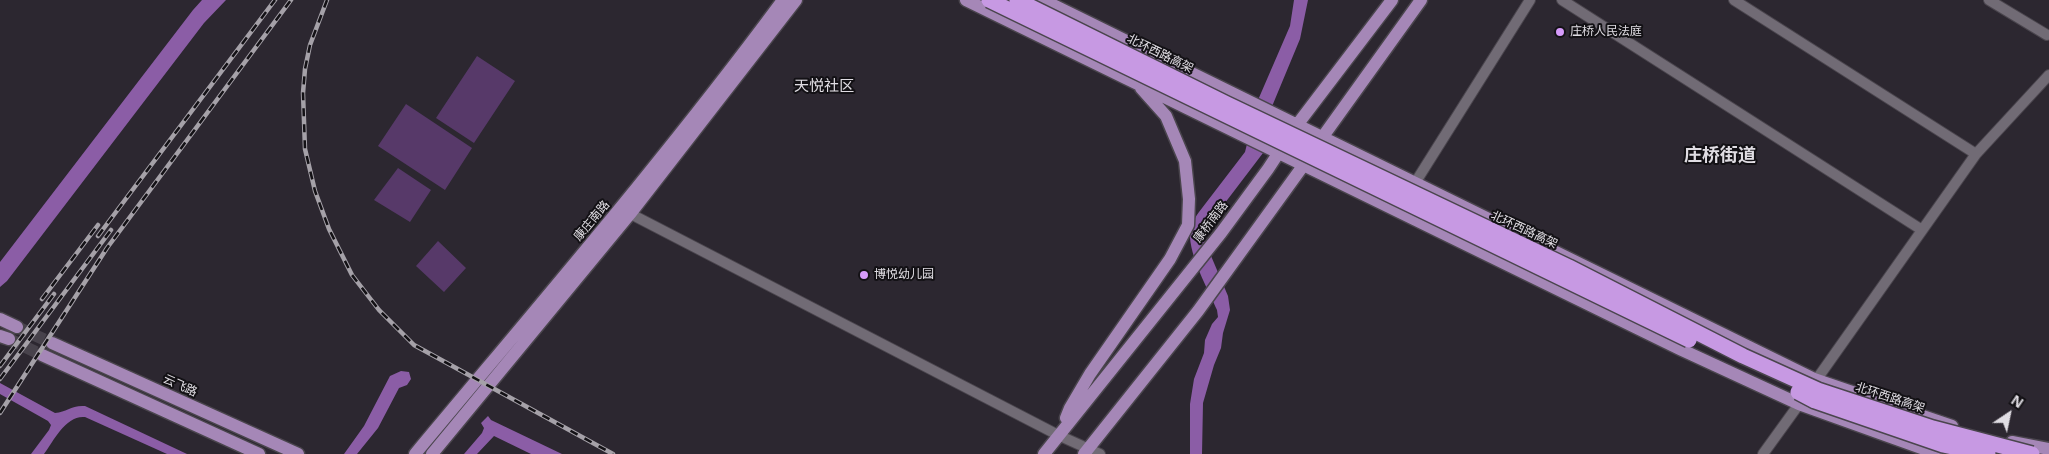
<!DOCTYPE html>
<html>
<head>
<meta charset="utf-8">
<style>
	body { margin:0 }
	#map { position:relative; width:2049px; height:454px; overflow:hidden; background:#2c2730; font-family:"Noto Sans",sans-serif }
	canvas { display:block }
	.north { position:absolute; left:1984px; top:389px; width:50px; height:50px; -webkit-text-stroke:4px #131115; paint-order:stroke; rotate:34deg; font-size:14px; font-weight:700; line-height:20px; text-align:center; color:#e0dde3 }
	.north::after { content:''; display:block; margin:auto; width:18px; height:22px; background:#e0dde3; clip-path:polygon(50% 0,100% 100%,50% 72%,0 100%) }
</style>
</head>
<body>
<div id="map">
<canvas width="2049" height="454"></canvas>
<div class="north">N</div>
</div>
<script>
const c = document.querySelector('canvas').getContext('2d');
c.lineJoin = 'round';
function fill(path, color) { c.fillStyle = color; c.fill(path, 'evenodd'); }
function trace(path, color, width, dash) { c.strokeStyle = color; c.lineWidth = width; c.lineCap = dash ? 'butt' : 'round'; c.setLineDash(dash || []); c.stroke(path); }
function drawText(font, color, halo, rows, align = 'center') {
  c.font = font + ' "Noto Sans","Noto Sans SC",sans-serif'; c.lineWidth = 4; c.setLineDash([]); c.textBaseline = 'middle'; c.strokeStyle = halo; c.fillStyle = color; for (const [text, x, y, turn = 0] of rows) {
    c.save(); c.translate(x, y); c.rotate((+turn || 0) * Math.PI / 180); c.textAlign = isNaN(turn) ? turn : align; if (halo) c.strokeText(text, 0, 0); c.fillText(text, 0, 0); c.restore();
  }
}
const green = new Path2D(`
	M477 56 515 81 474 143 436 118Z
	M406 104 472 148 445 190 378 146Z
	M398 168 431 190 410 222 374 200Z
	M438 241 466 268 444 292 416 266Z`);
const water = new Path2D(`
	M202 0H226L204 23 7 281 0 287V262L193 10Z
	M1294 0H1308L1300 39 1273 104 1263 153 1212 220 1203 237 1228 296 1230 310 1223 333 1221 348 1214 365 1203 403 1202 454H1190V404L1194 379 1204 353 1205 340 1212 324 1218 317 1217 310C1208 289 1189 256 1190 233 1191 225 1194 219 1199 212L1245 152 1258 100 1290 26Z
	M401 371 409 372 411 379 407 385 399 388 378 428 357 454H344L364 426 390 376Z
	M0 383 55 413C67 412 71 405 85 406L187 454H167L85 417C66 415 54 440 44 454H31L49 430 51 425 48 421 0 394Z
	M488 416 491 420 562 454H531L494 436 477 454H464L482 433 484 428 481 423Z`);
const majorTunnel = new Path2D(`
	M17 327 52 343
	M9 339 42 355`);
const minor = new Path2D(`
	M1562 0 1922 230
	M1734 0 1976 154
	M1989 0 2047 35
	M1415 183 1530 0
	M625 211 1058 435 1100 454
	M1812 386 1976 154 2049 75
	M1763 454 1802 400`);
const major = new Path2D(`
	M966 0 1682 350 1799 404 1938 454
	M1043 0 1814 379 1952 426
	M1319 142 1421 0
	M0 319 17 327
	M0 336 9 339
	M52 343 298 454
	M42 355 259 454
	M1066 418 1070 408 1090 374 1170 259 1188 225 1189 199 1185 161 1166 116 1141 88
	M2012 442 2049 449
	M415 454C540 304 667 157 783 0
	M432 454 630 214 796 0
	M1044 454 1221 233 1268 169 1297 125 1392 0
	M1084 454 1198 311 1308 159`);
const rail = new Path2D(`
	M327 0 310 45 305 69 303 93 305 149 315 191 329 229 352 275 379 310 414 345 613 454
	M98 236 275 0
	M42 299 98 225
	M0 366 54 294
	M0 379 111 230
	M0 413 107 248 291 0`);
const highwayBridge = new Path2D(`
	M989 0 1689 340
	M1017 0 1227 104 1569 267 1743 356 1818 390 1933 428 2032 454
	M1798 392 1815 401 1943 445 1988 454`);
const markers = [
	[1560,32,5,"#d69bfa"],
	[864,275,5,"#d69bfa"]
];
const poiNames = [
	["庄桥人民法庭",1570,32],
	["博悦幼儿园",874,275]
];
const streetNames = [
	["北环西路高架",1160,54,26],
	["康庄南路",592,221,-50],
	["康桥南路",1211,222,-53],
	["北环西路高架",1524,230,25],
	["云飞路",180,386,24],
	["北环西路高架",1890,398,18]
];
const quarterNames = [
	["天悦社区",824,87]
];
const districtNames = [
	["庄桥街道",1720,156]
];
fill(green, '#573969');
fill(water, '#8b5da6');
trace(majorTunnel, '#47424b', 12, [12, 6]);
trace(minor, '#4a454d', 12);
trace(major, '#4a454d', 15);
trace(minor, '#716b75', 10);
trace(major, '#a587b7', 12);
trace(rail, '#a5a1a8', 4.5);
trace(rail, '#131115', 2.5, [8]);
trace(highwayBridge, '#4a454d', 18, []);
trace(highwayBridge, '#c799e3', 15);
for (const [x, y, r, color] of markers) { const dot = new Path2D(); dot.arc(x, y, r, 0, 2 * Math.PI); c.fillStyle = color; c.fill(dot); trace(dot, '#131115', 2); }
drawText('12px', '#e0dde3', '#131115', poiNames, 'left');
drawText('12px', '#e0dde3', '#131115', streetNames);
drawText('15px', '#e0dde3', '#131115', quarterNames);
drawText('bold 18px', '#e0dde3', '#131115', districtNames);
</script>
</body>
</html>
